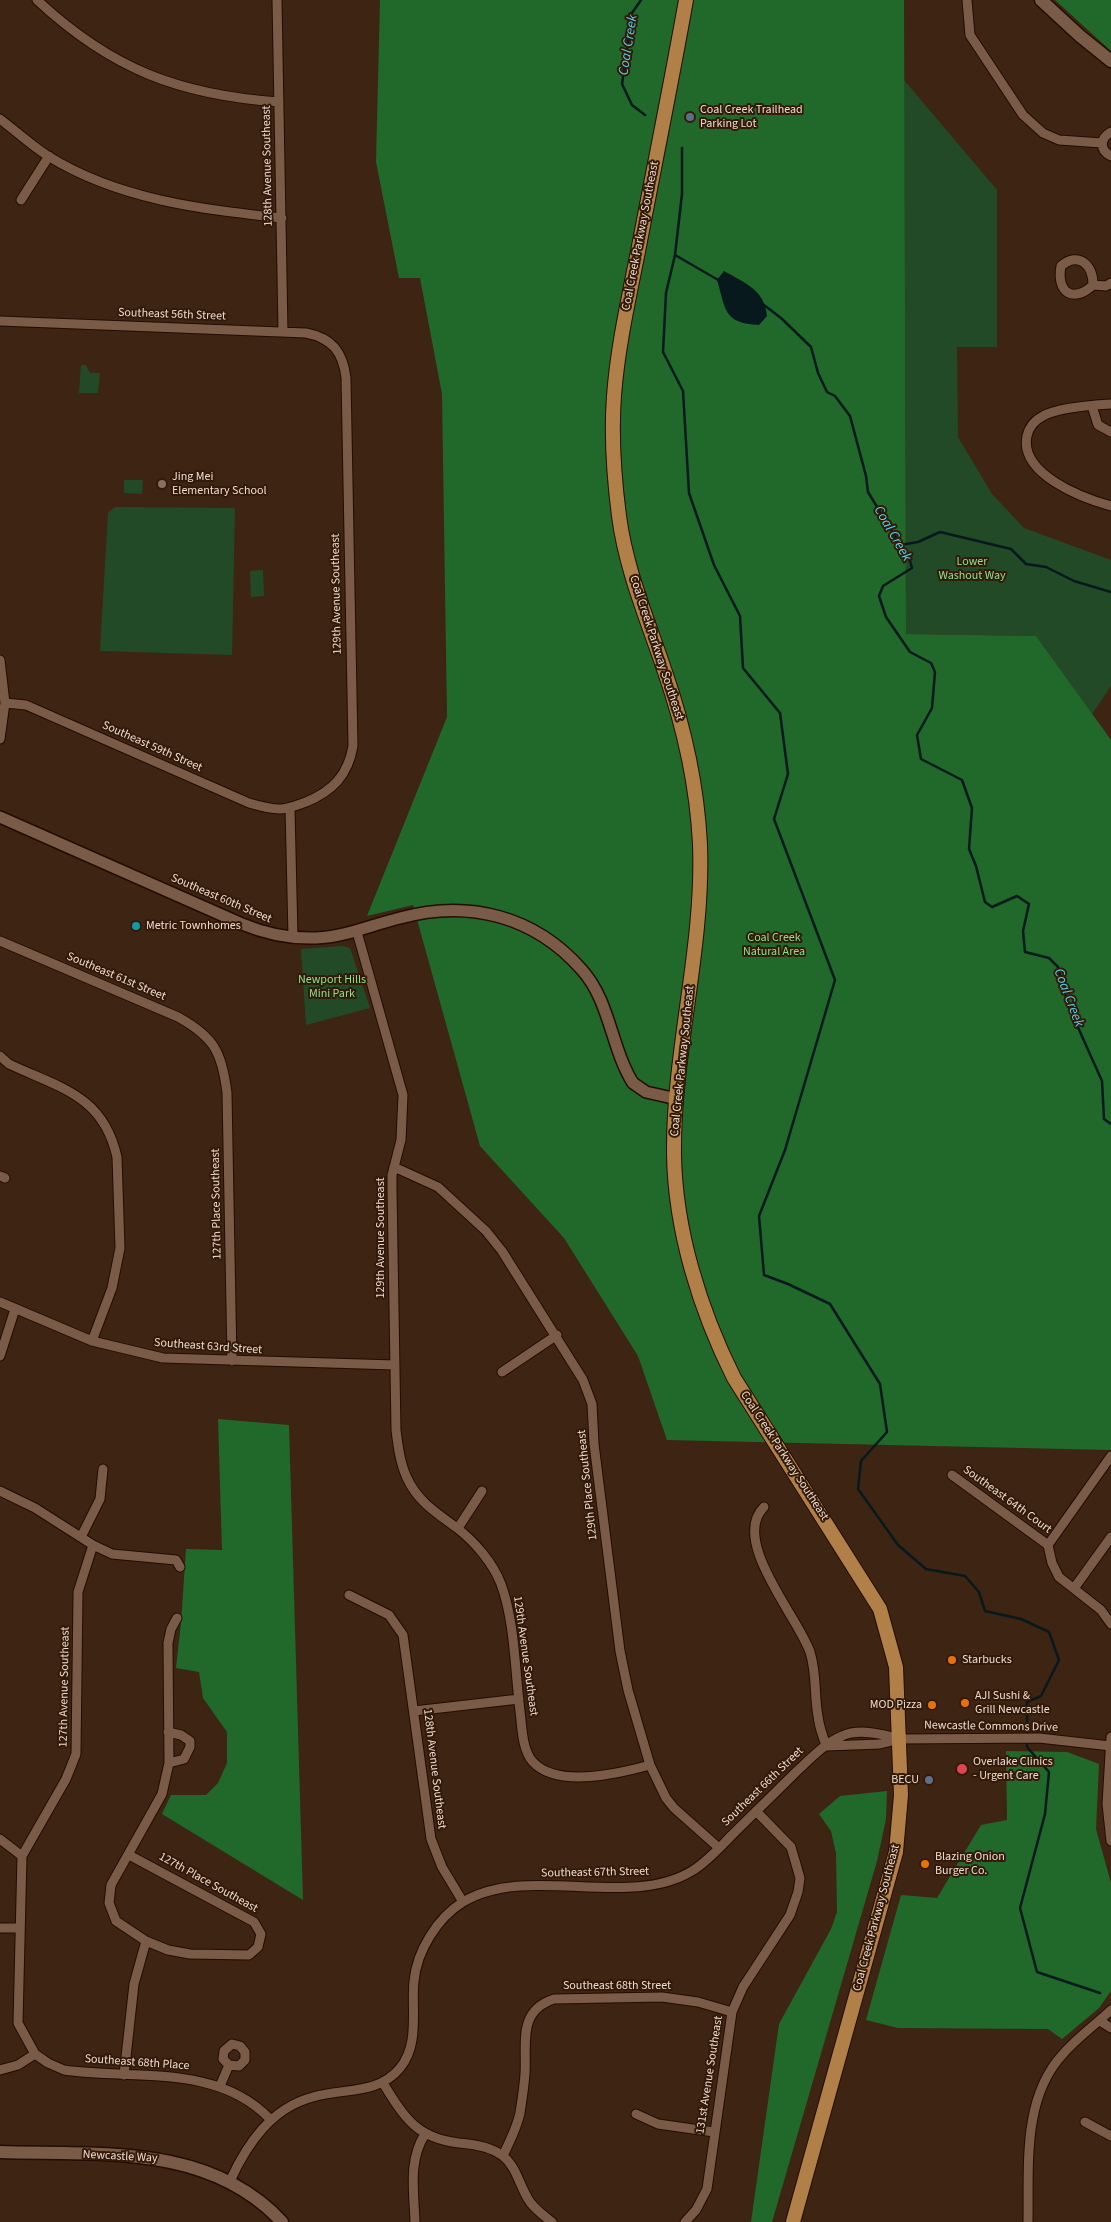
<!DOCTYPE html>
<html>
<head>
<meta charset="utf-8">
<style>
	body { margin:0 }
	canvas { display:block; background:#3e2412 }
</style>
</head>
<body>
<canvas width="1111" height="2222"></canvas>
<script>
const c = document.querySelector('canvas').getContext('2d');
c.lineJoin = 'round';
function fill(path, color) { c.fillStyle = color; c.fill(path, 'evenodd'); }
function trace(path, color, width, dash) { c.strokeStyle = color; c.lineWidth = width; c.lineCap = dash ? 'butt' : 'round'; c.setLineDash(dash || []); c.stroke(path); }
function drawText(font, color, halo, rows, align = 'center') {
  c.font = font + ' "Source Sans 3",sans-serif'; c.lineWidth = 4; c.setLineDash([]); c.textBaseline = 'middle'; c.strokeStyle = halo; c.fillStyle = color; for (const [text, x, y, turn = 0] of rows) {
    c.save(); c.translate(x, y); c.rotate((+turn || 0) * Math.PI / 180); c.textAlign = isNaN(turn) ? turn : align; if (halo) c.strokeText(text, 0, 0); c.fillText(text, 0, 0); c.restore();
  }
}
const green = new Path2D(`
	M904 80 997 190V347H957L958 437 992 494 1024 528 1111 560V686L1092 714 1036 636 906 634Z
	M81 365H86L90 373H100L98 393H79Z
	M124 480H143L142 494 124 493Z
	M115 507 235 508 232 655 100 651 108 513Z
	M263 570 264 596 251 597 250 571Z
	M343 946 350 948 370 1008 306 1025 301 949Z`);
const forest = new Path2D(`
	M380 0H904L906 634 1036 636 1111 740V1450L667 1440 638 1356 564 1238 480 1146 413 905 367 916 447 717 442 394 420 278H399L376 162Z
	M1055 0H1111V51Z
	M218 1419 289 1425 303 1900 162 1814 171 1795H206L218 1783 227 1763V1732L203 1698 199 1672 176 1668 181 1623 186 1549 222 1550Z
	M1006 1751 1067 1752 1099 1764 1096 1829 1111 1883V1991L1099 2008 1062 2039 1048 2029 898 2028 866 2020 901 1895 937 1898 981 1825 1007 1820Z
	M887 1791 886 1819 877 1861 772 2222H751L779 2024 831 1929 837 1912 836 1853 831 1831 819 1814 840 1796Z`);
const water = new Path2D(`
	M724 271C745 283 765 290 767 316L759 325C723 323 726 310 717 280Z`);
const stream = new Path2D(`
	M641 0 632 13 622 84 632 105 645 115
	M682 148V194L675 255 720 281
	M675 255 666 293 663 352 683 391 689 493 714 565 740 616 743 668 780 713 788 774 774 819 835 980 785 1150 759 1216 764 1275 788 1284 830 1304 880 1384 887 1432 861 1461 858 1489 898 1545 926 1569 965 1576 979 1592 985 1611 1021 1619 1049 1632 1059 1660 1041 1696 1027 1702V1735
	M764 305 781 318 811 347 818 373 827 392 835 396 850 416 866 476 868 492 910 561 912 568 883 586 879 596 886 617 910 652 931 663 935 672 932 708 917 735 921 759 962 780 972 808 969 849 976 866 985 902 992 907 1017 896 1029 904 1023 931 1025 952 1049 958 1058 967 1068 1005 1102 1081 1104 1119 1111 1124
	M900 545 918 542 940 532 1011 549 1026 564 1046 567 1074 581 1111 592
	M1027 1741V1747L1049 1772 1045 1814 1020 1908 1037 1972 1100 1993`);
const minor = new Path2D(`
	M37 0C111 69 179 95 279 102
	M277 0 283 331
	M967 0 970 35 1023 115 1043 133 1059 140 1102 143
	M0 119C16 131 31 145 48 156 119 200 201 209 282 218
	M1111 132C1100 138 1099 150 1111 156
	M21 200 49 156
	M1093 285C1093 265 1079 251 1061 266 1056 292 1073 304 1093 285L1106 286 1111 283
	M0 321 306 333C332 338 343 352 346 378L353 746C348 775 333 791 306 802 297 805 289 809 280 809 270 809 259 806 249 803L26 705 5 703
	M1111 404C1093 405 1059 407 1043 416 1035 420 1029 427 1027 436 1019 474 1082 498 1111 506
	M1092 406 1098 425 1111 432
	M0 660 5 703 0 739
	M290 808 293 937
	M357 932 403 1095 401 1140 392 1175V1189L396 1430C398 1446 400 1463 407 1478 418 1502 437 1513 457 1528 475 1542 493 1563 501 1584 515 1622 515 1671 520 1711 522 1727 522 1750 533 1762 558 1789 621 1773 650 1765
	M0 941 178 1017C214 1037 222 1052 227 1093L232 1361
	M0 1056 9 1064C60 1088 103 1095 117 1157L120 1248 112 1288 92 1341
	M394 1167 438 1187 486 1231 502 1251 583 1380 592 1404 594 1444 620 1651 628 1690 650 1765 666 1798 674 1808 719 1848
	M0 1176 5 1178
	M0 1302 92 1341 163 1358 395 1365
	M0 1356 15 1309
	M502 1372 557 1335
	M1111 1456 1048 1545 1052 1563 1059 1577 1101 1610 1111 1624
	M952 1475 1048 1545
	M0 1491 35 1508 93 1545 112 1554 176 1560 180 1567
	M764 1507C730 1540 798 1617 810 1652 817 1674 814 1695 818 1716 819 1727 823 1736 826 1746
	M458 1528 482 1491
	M81 1537 100 1499 103 1469
	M1075 1587 1111 1537
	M349 1595 389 1615 403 1635 431 1839 442 1867 463 1902
	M414 1711 519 1699
	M168 1732 181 1735 190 1741V1747L184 1759 169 1763
	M1111 1737 1107 1804 1111 1841
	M827 1746 880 1744 900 1739 1039 1738 1111 1746
	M0 1839 22 1856
	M129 1855 254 1922 261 1934 258 1947 249 1955 190 1954 168 1950 146 1941 116 1921 109 1903 111 1885 162 1794 169 1763 168 1643 171 1629 177 1618
	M0 1928H20
	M1100 2021 1111 2028
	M35 2054 18 2023 22 1856 66 1779 76 1754 78 1592 93 1545
	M0 2070 18 2065 35 2054 48 2063 64 2070C133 2080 217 2063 270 2119
	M124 2075 134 1984 146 1941
	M383 2083C404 2117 416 2138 459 2143 473 2144 491 2147 503 2156 517 2167 520 2188 530 2202 536 2210 544 2216 552 2222
	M220 2086 229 2065 239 2066 245 2060V2052L240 2046 232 2044 224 2051 223 2059 229 2065
	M636 2114 658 2124 714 2132
	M1085 2122 1111 2136
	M503 2156C509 2142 517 2128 520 2113 522 2100 524 2087 525 2074 527 2044 517 2011 554 1999L662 1997 698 2002 732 2012
	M230 2181C247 2144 271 2108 313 2097 343 2088 378 2095 400 2068 420 2044 411 2009 414 1981 417 1951 437 1918 463 1902 527 1863 628 1910 692 1871 707 1862 720 1847 732 1835 753 1814 775 1793 796 1772 810 1759 825 1743 842 1736 859 1728 883 1734 900 1739
	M415 2222C414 2191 408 2161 425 2134
	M685 2222 696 2210 707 2189 732 2012 743 1987 790 1915 798 1892 800 1878 791 1847 756 1811
	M1028 2222C1029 2166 1022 2098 1063 2054 1077 2038 1095 2025 1111 2010`);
const tertiary = new Path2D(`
	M0 817 242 924C266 934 290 939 316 938 345 937 371 925 400 918 468 899 535 916 582 970 610 1001 611 1048 633 1083L646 1092 677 1099`);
const secondary = new Path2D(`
	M1041 0 1080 36 1111 61
	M0 2152C98 2155 209 2143 282 2222`);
const primary = new Path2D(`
	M686 0C672 79 656 157 641 236 631 289 618 342 614 396 611 436 614 477 619 516 626 570 648 621 665 672 684 727 697 786 700 844 704 948 673 1050 674 1154 675 1230 700 1310 734 1378L880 1609 896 1667 901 1795 896 1852 793 2222`);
const markers = [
	[690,117,5,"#5c6f8a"],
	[162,484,5,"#8d6e63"],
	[136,926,5,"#0f9aa8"],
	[952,1660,5,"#e8710a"],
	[965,1703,5,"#e8710a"],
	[932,1705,5,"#e8710a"],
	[962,1769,6,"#e0444e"],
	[929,1780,5,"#5c6f8a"],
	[925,1864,5,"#e8710a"]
];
const poiNames = [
	["Coal Creek Trailhead",700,110],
	["Parking Lot",700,124],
	["Jing Mei",172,477],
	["Elementary School",172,491],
	["Metric Townhomes",146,926],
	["Starbucks",962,1660],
	["AJI Sushi &",975,1696],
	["Grill Newcastle",975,1710],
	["MOD Pizza",922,1705,"right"],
	["Overlake Clinics",973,1762],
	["- Urgent Care",973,1776],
	["BECU",919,1780,"right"],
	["Blazing Onion",935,1857],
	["Burger Co.",935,1871]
];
const streetNames = [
	["128th Avenue Southeast",268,166,-91],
	["Coal Creek Parkway Southeast",641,236,-79],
	["Southeast 56th Street",172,315,2],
	["129th Avenue Southeast",337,594,-91],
	["Coal Creek Parkway Southeast",656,648,72],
	["Southeast 59th Street",152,747,24],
	["Southeast 60th Street",221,899,23],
	["Southeast 61st Street",116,977,23],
	["Coal Creek Parkway Southeast",683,1061,-84],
	["127th Place Southeast",217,1204,-91],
	["129th Avenue Southeast",381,1238,-90],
	["Southeast 63rd Street",208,1347,4],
	["Coal Creek Parkway Southeast",784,1456,57],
	["129th Place Southeast",588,1485,-96],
	["Southeast 64th Court",1007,1500,36],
	["129th Avenue Southeast",525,1656,82],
	["127th Avenue Southeast",65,1687,-89],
	["Newcastle Commons Drive",991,1727,1],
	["128th Avenue Southeast",434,1769,83],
	["Southeast 66th Street",763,1787,-44],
	["Southeast 67th Street",595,1873,-1],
	["127th Place Southeast",208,1883,29],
	["Coal Creek Parkway Southeast",877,1918,-75],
	["Southeast 68th Street",617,1986],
	["Southeast 68th Place",137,2063,4],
	["131st Avenue Southeast",710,2075,-81],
	["Newcastle Way",120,2157,3]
];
const parkNames = [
	["Lower",972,562],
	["Washout Way",972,576],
	["Coal Creek",774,938],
	["Natural Area",774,952],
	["Newport Hills",332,980],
	["Mini Park",332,994]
];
const waterNames = [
	["Coal Creek",629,45,-81],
	["Coal Creek",892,534,60],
	["Coal Creek",1068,998,69]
];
fill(green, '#234a26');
fill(forest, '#20692b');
fill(water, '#08191d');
trace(stream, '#08191d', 2.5);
trace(minor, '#230c00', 11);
trace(tertiary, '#230c00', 14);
trace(secondary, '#230c00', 15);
trace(primary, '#230c00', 16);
trace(minor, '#795b48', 9);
trace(tertiary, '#795b48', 11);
trace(secondary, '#795b48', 12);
trace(primary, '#b17f48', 14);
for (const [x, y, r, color] of markers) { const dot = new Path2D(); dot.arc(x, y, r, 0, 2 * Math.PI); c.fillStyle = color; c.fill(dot); trace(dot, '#331a08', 2); }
drawText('12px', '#eddbd0', '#331a08', poiNames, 'left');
drawText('12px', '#eddbd0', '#331a08', streetNames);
drawText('12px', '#86e38d', '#331a08', parkNames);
drawText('italic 14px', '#50d1f0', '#331a08', waterNames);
</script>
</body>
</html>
